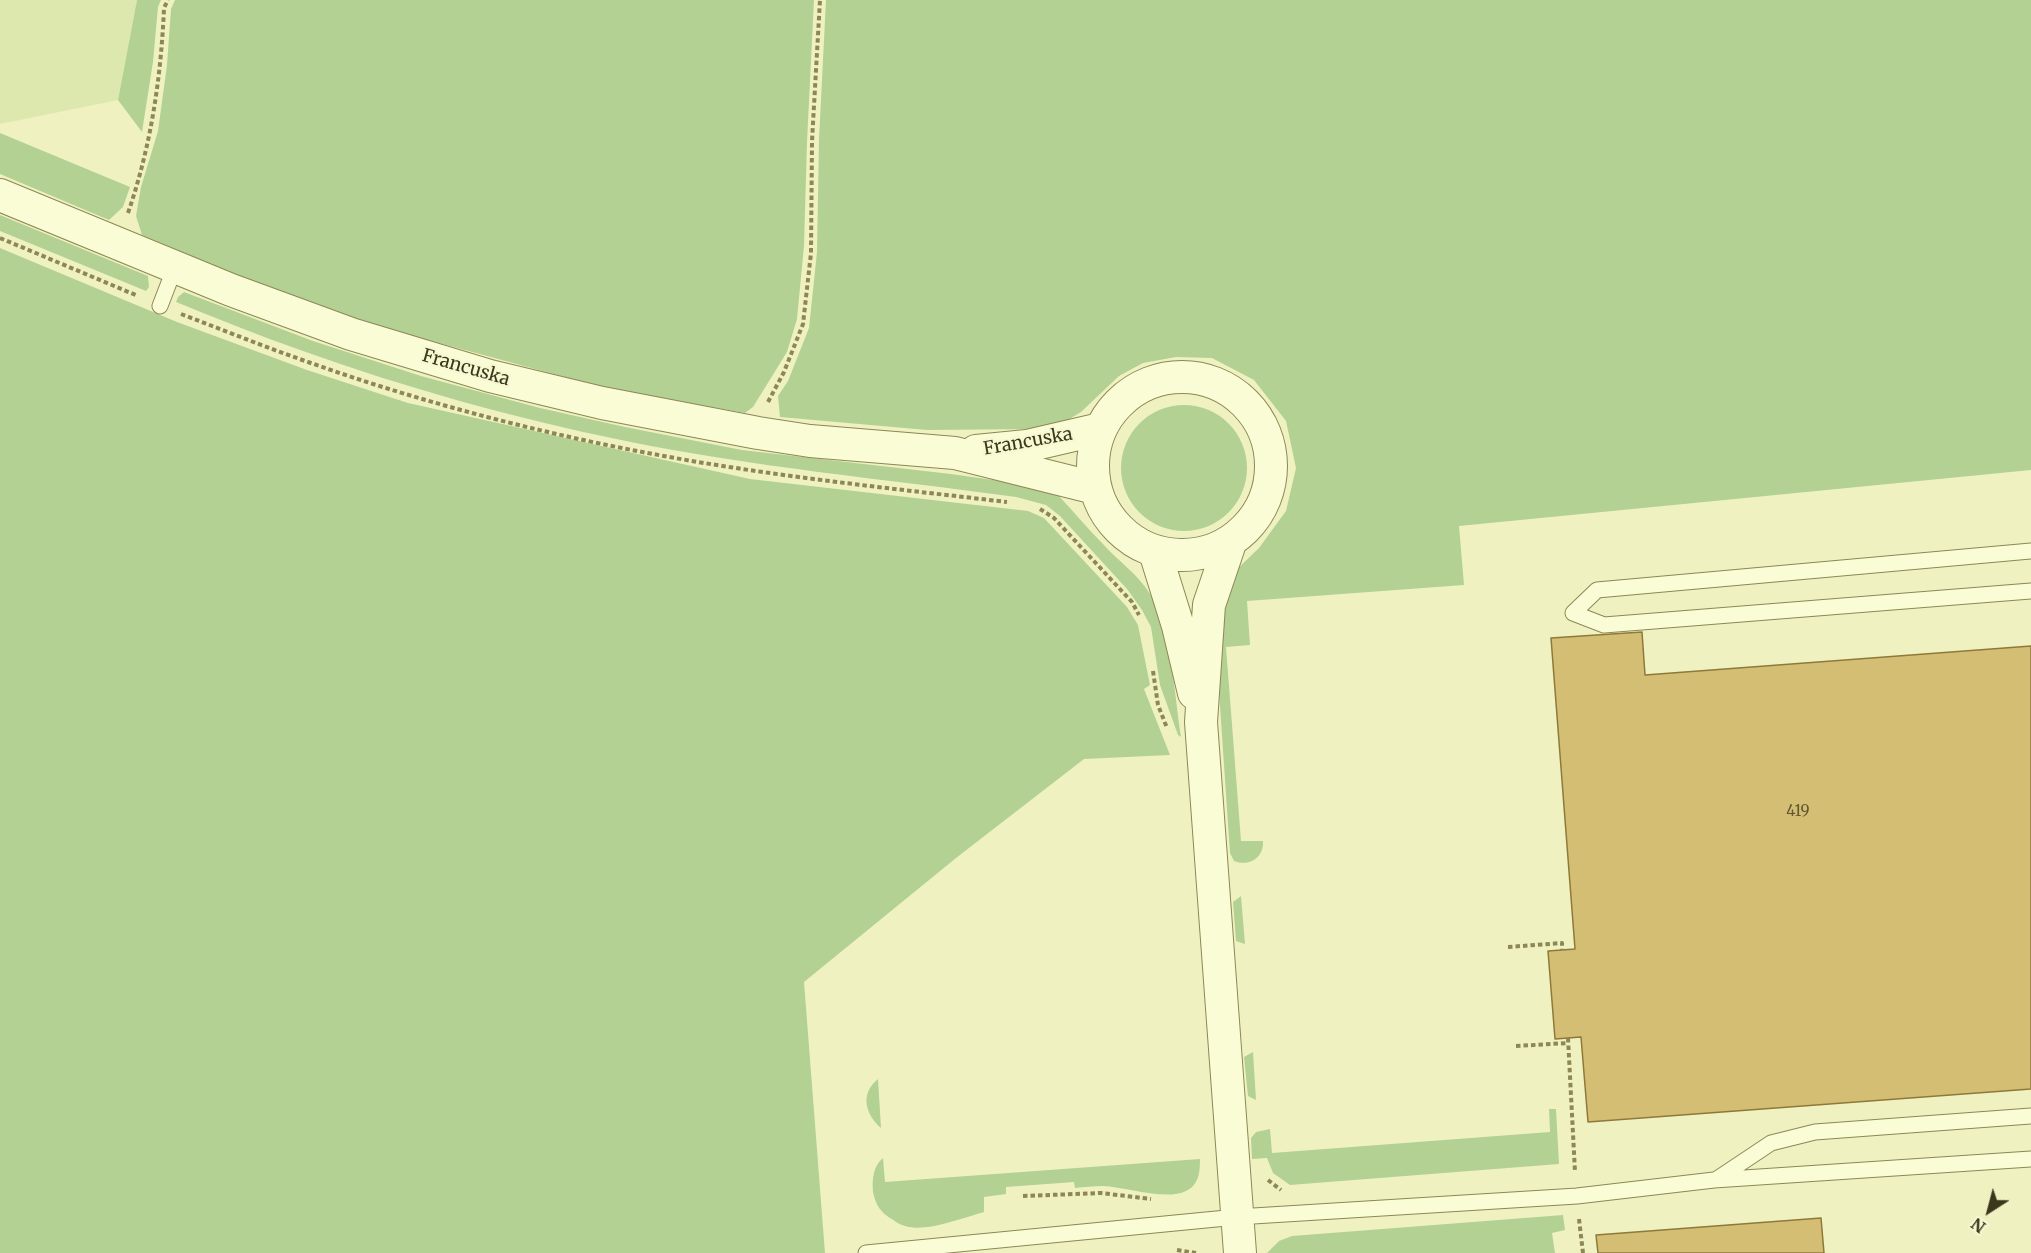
<!DOCTYPE html>
<html>
<head>
<meta charset="utf-8">
<style>
	body { margin:0 }
	#map { position:relative; width:2031px; height:1253px; overflow:hidden; background:#eff2c0; font-family:Merriweather,serif }
	canvas { display:block }
	.north { position:absolute; left:1959px; top:1181px; width:60px; height:60px; -webkit-text-stroke:4px #f5f8d1; paint-order:stroke; rotate:216deg; font-size:16px; font-weight:700; line-height:24px; text-align:center; color:#3b361c }
	.north::after { content:''; display:block; margin:auto; width:21px; height:27px; background:#3b361c; clip-path:polygon(50% 0,100% 100%,50% 72%,0 100%) }
</style>
</head>
<body>
<div id="map">
<canvas width="2031" height="1253"></canvas>
<div class="north">N</div>
</div>
<script>
const c = document.querySelector('canvas').getContext('2d');
c.lineJoin = 'round';
function fill(path, color) { c.fillStyle = color; c.fill(path, 'evenodd'); }
function trace(path, color, width, dash) { c.strokeStyle = color; c.lineWidth = width; c.lineCap = dash ? 'butt' : 'round'; c.setLineDash(dash || []); c.stroke(path); }
function drawText(font, color, halo, rows, align = 'center') {
  c.font = font + ' Merriweather,serif'; c.lineWidth = 4.5; c.setLineDash([]); c.textBaseline = 'middle'; c.strokeStyle = halo; c.fillStyle = color; for (const [text, x, y, turn = 0] of rows) {
    c.save(); c.translate(x, y); c.rotate((+turn || 0) * Math.PI / 180); c.textAlign = isNaN(turn) ? turn : align; if (halo) c.strokeText(text, 0, 0); c.fillText(text, 0, 0); c.restore();
  }
}
const farmland = new Path2D(`
	M0 0H137L118 100 0 124Z`);
const green = new Path2D(`
	M137 0H161L158 7 153 62 142 132 118 100Z
	M175 0H814L807 142 804 246 797 319 787 352 753 407 745 413 605 388 358 321 239 276 142 235 136 216 141 187 158 131 167 65 171 9Z
	M826 0H2031V470L1459 526 1464 585 1247 601 1250 645 1226 647 1241 841H1263C1264 858 1249 867 1234 861L1230 853 1218 677 1219 627 1234 572 1259 548 1286 511 1296 468 1286 421 1254 380 1212 358 1176 357 1143 363 1119 376 1081 412 1063 423 1043 429 927 430 780 417 778 396 788 381 809 328 817 252 819 139Z
	M0 133 130 187 123 207 109 220 0 174Z
	M0 215 148 276 149 287 146 291 0 231Z
	M0 248 177 322 307 370 408 403 750 479 1028 511 1044 518 1127 607 1138 625 1150 685 1144 689 1170 755 1084 759 956 858 804 982 825 1253H0Z
	M184 292 313 341 421 376 540 408 625 427 742 450 951 474 1043 487 1053 490C1071 508 1086 527 1103 544 1118 561 1138 574 1150 594 1172 633 1174 692 1181 737L1178 735 1160 685 1151 627 1142 610 1127 589 1060 516 1046 505 1016 497C884 479 752 467 621 440 514 418 406 388 303 351 260 336 218 319 176 302L178 297Z
	M1121 468a63 63 0 1 1 126 0a63 63 0 1 1-126 0Z
	M1241 896 1245 944 1236 941 1233 902Z
	M1253 1052 1256 1100 1248 1096 1244 1057Z
	M878 1079 881 1128C866 1115 859 1094 878 1079Z
	M1549 1109H1556L1559 1164 1290 1185 1273 1173 1267 1158 1252 1159 1251 1138 1256 1132 1270 1129 1272 1153 1550 1132Z
	M883 1158 885 1182 1200 1159C1200 1172 1199 1185 1186 1191 1165 1201 1126 1187 1103 1186 1094 1186 1084 1187 1075 1188L1074 1182 1006 1187V1194L984 1197V1212C962 1218 923 1234 902 1225 898 1224 894 1220 890 1218 880 1212 875 1203 873 1192 872 1180 873 1166 883 1158Z
	M1563 1215 1565 1230 1552 1233 1555 1253H1267L1279 1241 1292 1236Z`);
const building = new Path2D(`
	M1642 632 1645 675 2031 646V1089L1588 1122 1581 1037 1555 1039 1548 951 1575 949 1551 638Z
	M1821 1218 1824 1253H1598L1596 1235Z`);
const path = new Path2D(`
	M128 213C151 146 161 78 164 8L168 0
	M0 238 138 296
	M181 314C223 330 265 347 308 362 417 401 539 433 653 454 770 476 888 488 1007 502
	M768 402 784 372 803 324 811 253 812 141 820 0
	M1040 509 1054 518 1132 602 1139 615
	M1153 671 1158 705 1167 728
	M1508 947 1562 943V950
	M1568 1038 1575 1172
	M1516 1046 1568 1043
	M1268 1180 1281 1190
	M1023 1196 1101 1193 1151 1199
	M1579 1219 1583 1253
	M1177 1250 1196 1253`);
const service = new Path2D(`
	M160 306 175 267
	M2031 551 1597 590 1573 613 1604 625 2031 591
	M1717 1179 1771 1143 1815 1132 2031 1116
	M866 1253 1237 1217 1577 1196 1714 1180 2031 1159`);
const minor = new Path2D(`
	M0 195 231 290 351 334 490 376 602 403 758 433 810 441 955 453 1095 488
	M1093 466a89 89 0 1 1 178 0a89 89 0 1 1-178 0Z
	M976 451 1027 446 1100 429
	M1230 543 1209 605 1201 722 1240 1253
	M1155 552 1178 626 1194 693`);
const numberNames = [
	["419",1798,812]
];
const streetNames = [
	["Francuska",466,368,16],
	["Francuska",1028,442,-10]
];
fill(farmland, '#dce8ad');
fill(green, '#b3d193');
fill(building, '#d3be73');
trace(building, '#8e793a', 1.5);
trace(service, '#8d8756', 17);
trace(minor, '#8d8756', 34);
trace(path, '#8d8756', 4, [4.5, 3]);
trace(service, '#f9fcd4', 15);
trace(minor, '#f9fcd4', 32);
drawText('15px', '#615832', null, numberNames);
drawText('18px', '#3b361c', '#f5f8d1', streetNames);
</script>
</body>
</html>
